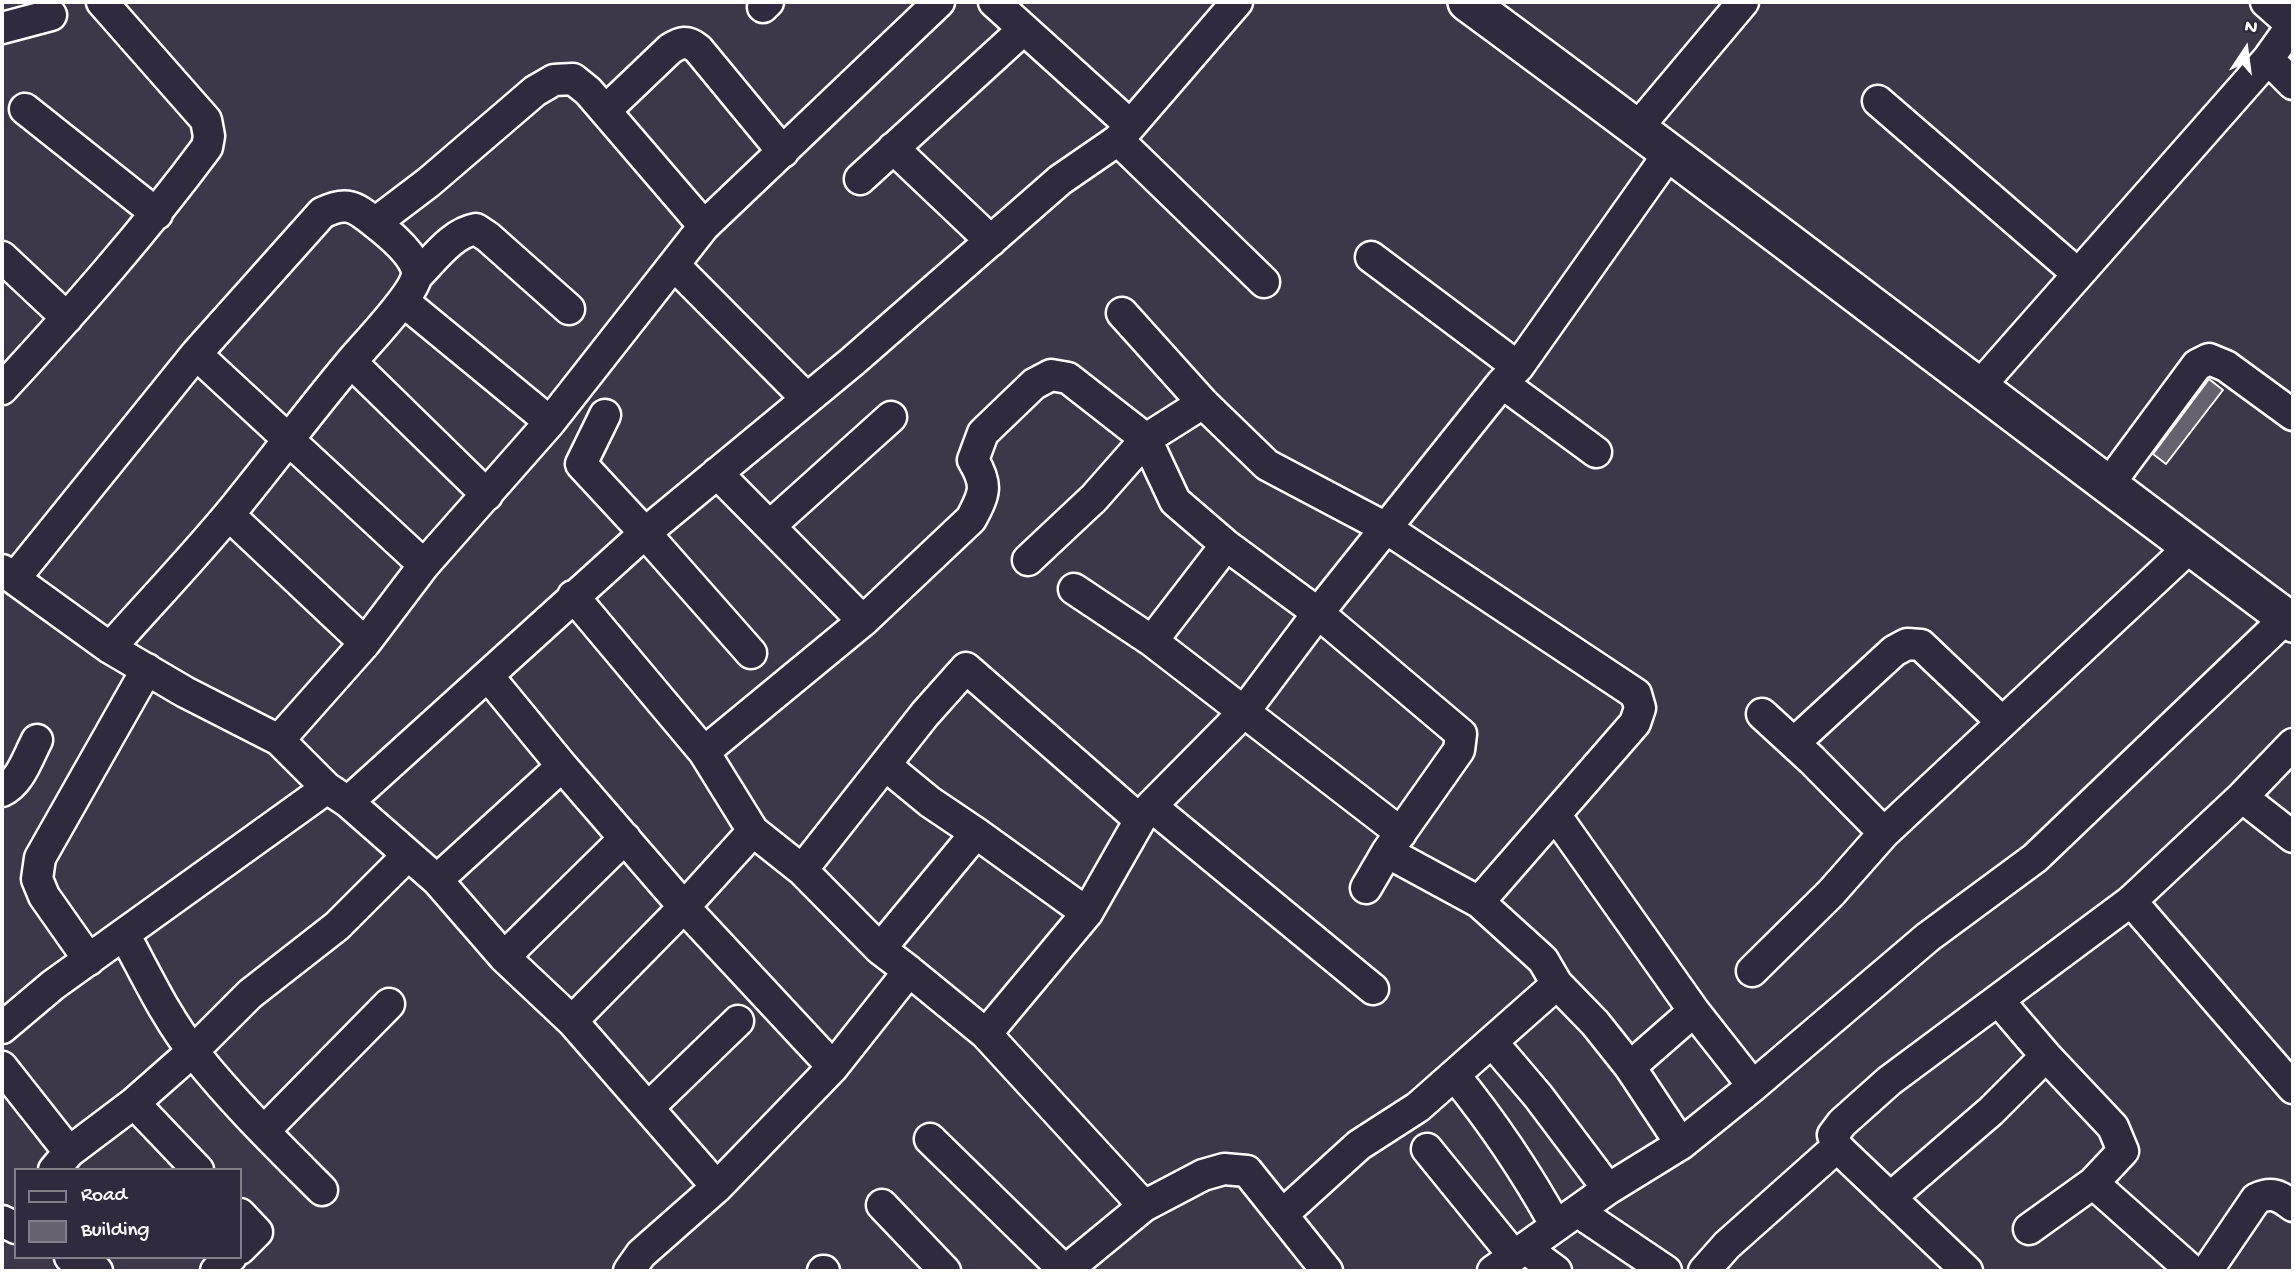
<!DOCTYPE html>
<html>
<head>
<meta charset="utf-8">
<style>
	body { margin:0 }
	#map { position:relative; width:2295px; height:1273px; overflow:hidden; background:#3c3749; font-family:"Gochi Hand",sans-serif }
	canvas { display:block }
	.frame { position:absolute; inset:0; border:4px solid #fff; pointer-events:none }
	.legend { position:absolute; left:14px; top:1168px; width:228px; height:91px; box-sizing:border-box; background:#2f2a3d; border:2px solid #827f8b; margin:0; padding:9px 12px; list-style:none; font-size:21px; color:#fff }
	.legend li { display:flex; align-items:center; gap:14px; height:35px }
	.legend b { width:35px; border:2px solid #827f8b }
	.north { position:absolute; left:2211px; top:14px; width:70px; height:70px; -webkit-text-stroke:5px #2f2a3d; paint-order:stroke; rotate:13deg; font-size:19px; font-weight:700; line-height:28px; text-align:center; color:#fff }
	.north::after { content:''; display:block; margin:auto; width:24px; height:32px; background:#fff; clip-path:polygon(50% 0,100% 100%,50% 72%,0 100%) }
</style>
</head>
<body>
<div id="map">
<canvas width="2295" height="1273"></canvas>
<div class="frame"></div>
<ul class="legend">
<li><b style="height:9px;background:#2f2a3d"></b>Road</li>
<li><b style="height:19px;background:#666270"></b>Building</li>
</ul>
<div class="north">N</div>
</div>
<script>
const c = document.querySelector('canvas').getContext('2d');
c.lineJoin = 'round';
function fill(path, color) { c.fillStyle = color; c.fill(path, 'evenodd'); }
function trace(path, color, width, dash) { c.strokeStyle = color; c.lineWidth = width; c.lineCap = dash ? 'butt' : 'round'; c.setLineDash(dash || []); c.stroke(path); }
const building = new Path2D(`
	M2209 379 2223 390 2166 464 2153 454Z`);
const minor = new Path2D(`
	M994 2 1130 125
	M1237 2 1118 140 1264 282
	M2266 2 2292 25
	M763 7 768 2
	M2 28 51 15
	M2268 59 2293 84
	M1878 101 2078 274
	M25 109 157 214
	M605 111 670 49C681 42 687 40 698 49L783 152
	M1638 127 1743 2
	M893 148 991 241
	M860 179 1024 29
	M375 223 429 182 535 91 554 80 573 79 588 91 704 226
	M2 257 67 318
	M1371 257 1518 367
	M674 265 807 399
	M417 276C434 259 452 233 476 229L488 237 569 309
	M403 301 550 422
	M1122 313 1203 403 1267 465 1386 528 1636 694 1640 708 1635 723 1479 902
	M196 354 424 565
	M351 362 487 495
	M1502 383 1596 452
	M1978 388 2268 59 2293 24
	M2 389C74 311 144 232 207 147L209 136 206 120 102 2
	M605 415 581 464 645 533 751 653
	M717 473 863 621
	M2109 484 2197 365 2209 359 2226 366 2293 415
	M229 515 365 643
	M771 525 891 417
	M1028 560 1094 498 1146 439 1175 501 1226 545 1318 613 1461 734 1459 750 1387 852 1366 888
	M2 570 110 648 185 692 279 740 327 788 348 802 645 533 853 361 1060 180 1118 140
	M15 578 196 354 322 213C346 201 354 206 374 222 387 232 418 257 417 274 415 294 365 345 350 363 309 412 271 463 231 512 192 559 150 603 110 648
	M1074 589 1152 641 1401 833
	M573 596 704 752
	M1152 641 1226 545
	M488 676 562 766 684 907 833 1067
	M1762 714 1812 760 1884 833
	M279 740 365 643 424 565 550 422 704 226 939 2
	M1794 743 1894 651 1907 644 1921 645 2002 722
	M2 791C20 783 28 757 37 740
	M2242 797 2293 837
	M348 802 437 880 504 957 572 1021 717 1187
	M1151 806 1373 989
	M753 831 704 752 863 621 971 519C985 493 988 485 973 460L983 433 1034 384 1051 375 1068 378 1146 439 1203 403
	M976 833 1087 913
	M802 870 925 714 966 668 1140 820
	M437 880 562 766
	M2131 901 2242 797 2293 744
	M124 934C146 974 166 1018 195 1054 233 1102 278 1146 322 1190
	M880 949 976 833 930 802 885 765
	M504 957 625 838
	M89 960 44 896 37 879 40 858 147 669
	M1752 971 1831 893 1884 833 2191 546
	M1557 984 1595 1023 1630 1067 1681 1144
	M1998 1000 2046 1056 2113 1127 2123 1151 2093 1183 2029 1229
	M572 1021 684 907 753 831 802 870 880 949 909 971
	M2 1028 53 985 327 788
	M986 1034 1087 913 1140 820 1151 806 1243 713 1318 613 1502 383 1518 367 1670 152
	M1492 1042 1538 1096 1608 1189
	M2 1067 69 1152
	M1630 1067 1694 1011
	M1455 1076C1495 1125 1525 1170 1556 1226
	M1753 1086 1928 937 2035 858 2286 618
	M134 1103 198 1170
	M648 1108 738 1021
	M264 1131 389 1004
	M930 1139 1065 1271
	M1427 1149 1514 1256
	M54 1170 69 1152 134 1103 193 1051 250 994 337 926 408 855
	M2093 1183 2192 1271
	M1890 1198 1991 1111 2046 1056
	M882 1205 945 1271
	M1577 1211 1666 1271
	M240 1214 257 1232 240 1249
	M1282 1215 1359 1145 1418 1107 1557 984 1543 960 1479 902 1387 852
	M2 1221 16 1228
	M1525 1248 1556 1271
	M70 1257 97 1271
	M216 1271 231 1257
	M629 1271 641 1254 717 1187 833 1067 909 971 986 1034 1144 1206 1203 1175 1224 1169 1247 1171 1327 1271
	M823 1271H824
	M1065 1271 1144 1206
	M1493 1271 1608 1189 1681 1144 1753 1086 1694 1011 1556 816
	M1704 1271 1727 1245 1837 1147
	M1967 1271 1837 1147 1833 1135 1842 1123 1889 1081 2131 901 2293 1088
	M2207 1271 2256 1199C2272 1191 2280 1196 2293 1206`);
const major = new Path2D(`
	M1467 2C1745 206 2016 418 2293 623`);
fill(building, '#666270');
trace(building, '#fff', 2);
trace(minor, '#fff', 35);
trace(major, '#fff', 42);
trace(minor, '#2f2a3d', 30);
trace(major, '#2f2a3d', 37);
</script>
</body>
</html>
